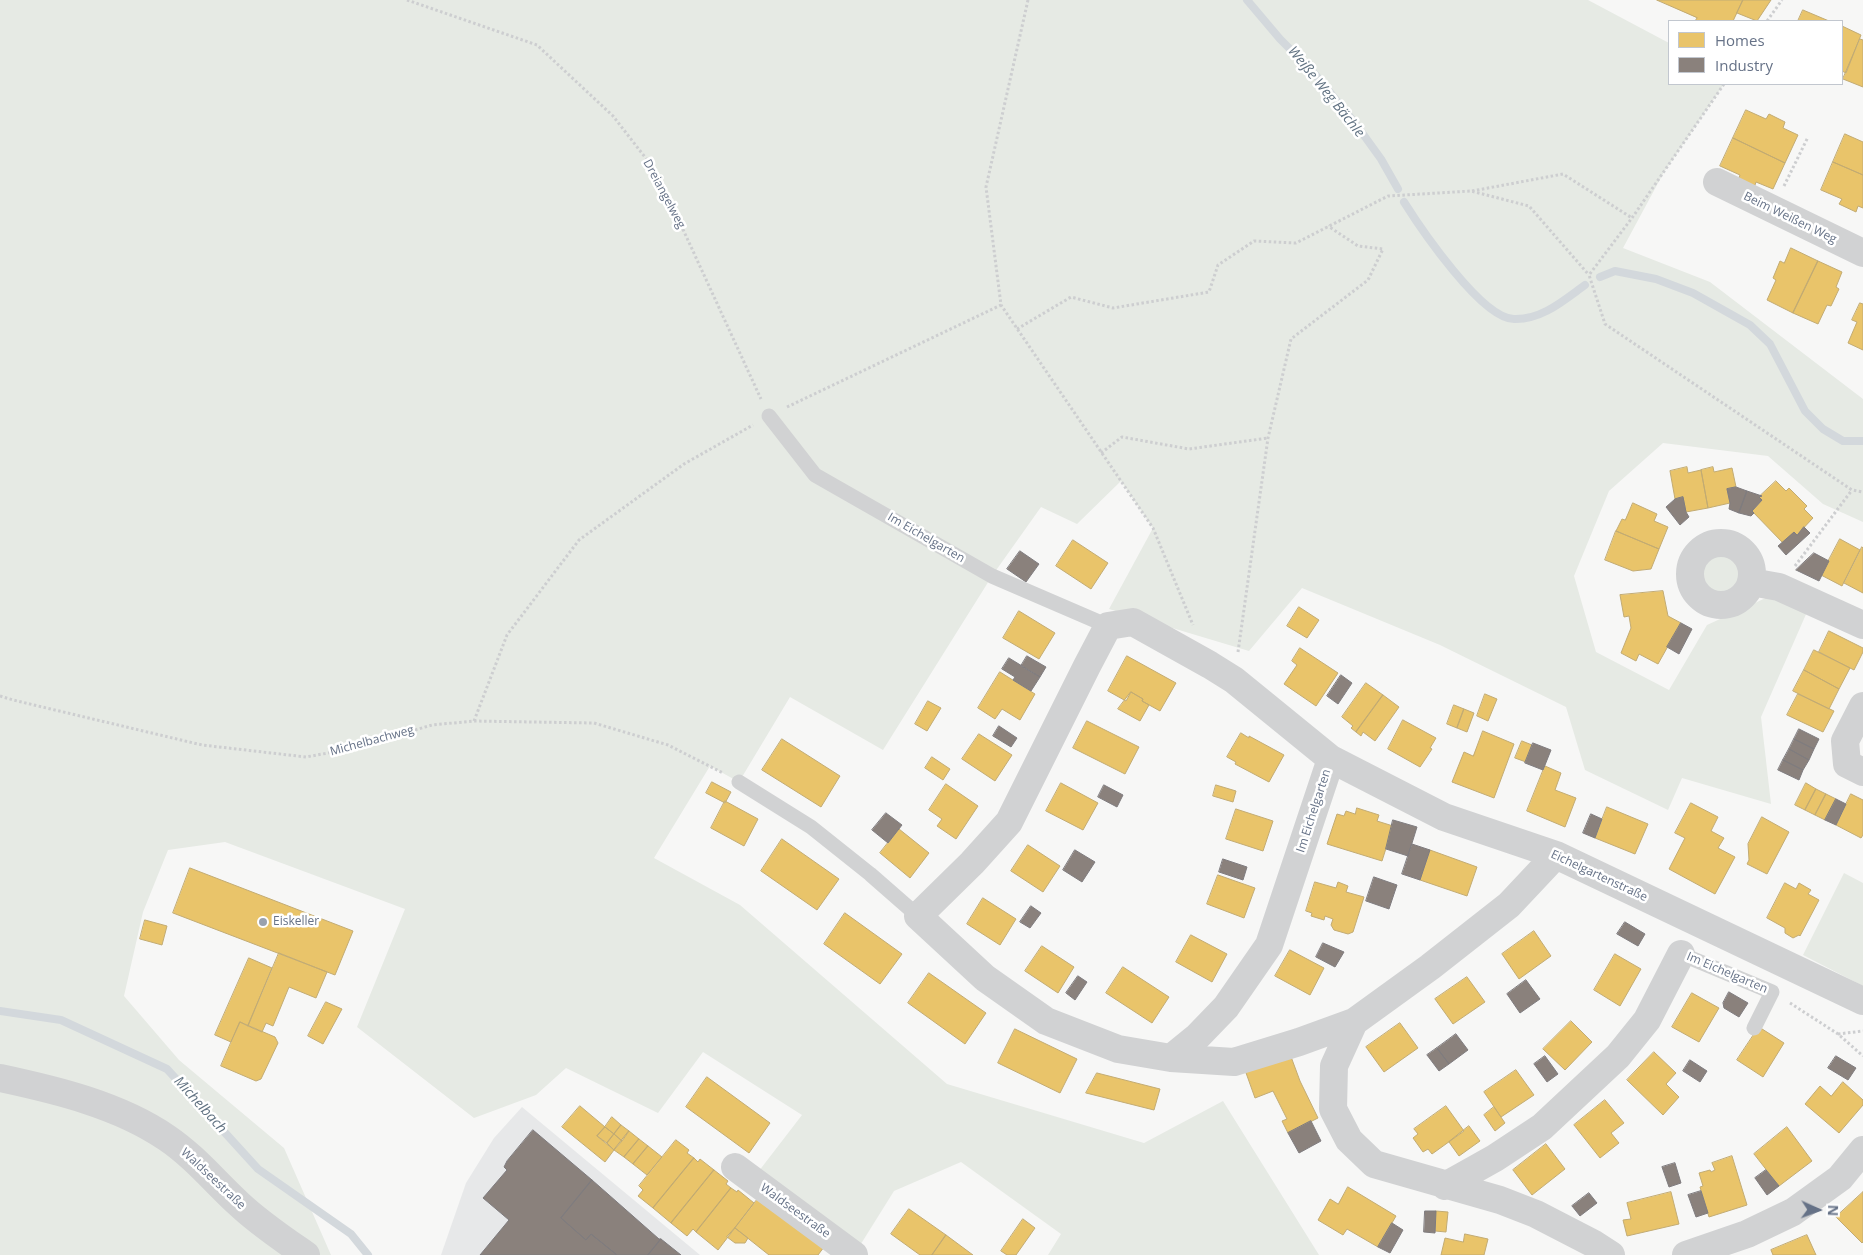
<!DOCTYPE html>
<html>
<head>
<meta charset="utf-8">
<style>
	body { margin:0 }
	#map { position:relative; width:1863px; height:1255px; overflow:hidden; background:#f7f7f6; font-family:"Open Sans",sans-serif }
	canvas { display:block }
	.legend { position:absolute; left:1668px; top:20px; width:175px; height:65px; box-sizing:border-box; background:#fff; border:1px solid #c2c7cf; margin:0; padding:6px 9px; list-style:none; font-size:15px; color:#667287 }
	.legend li { display:flex; align-items:center; gap:10px; height:25px }
	.legend b { width:25px; border:1px solid #c2c7cf }
	.north { position:absolute; left:1793px; top:1185px; width:50px; height:50px; -webkit-text-stroke:4px #fff; paint-order:stroke; rotate:92deg; font-size:14px; font-weight:700; line-height:20px; text-align:center; color:#667287 }
	.north::after { content:''; display:block; margin:auto; width:18px; height:22px; background:#667287; clip-path:polygon(50% 0,100% 100%,50% 72%,0 100%) }
</style>
</head>
<body>
<div id="map">
<canvas width="1863" height="1255"></canvas>
<ul class="legend">
<li><b style="height:14px;background:#e9c46a"></b>Homes</li>
<li><b style="height:14px;background:#8a817c"></b>Industry</li>
</ul>
<div class="north">N</div>
</div>
<script>
const c = document.querySelector('canvas').getContext('2d');
c.lineJoin = 'round';
function fill(path, color) { c.fillStyle = color; c.fill(path, 'evenodd'); }
function trace(path, color, width, dash) { c.strokeStyle = color; c.lineWidth = width; c.lineCap = dash ? 'butt' : 'round'; c.setLineDash(dash || []); c.stroke(path); }
function drawText(font, color, halo, rows, align = 'center') {
  c.font = font + ' "Open Sans",sans-serif'; c.lineWidth = 5; c.setLineDash([]); c.textBaseline = 'middle'; c.strokeStyle = halo; c.fillStyle = color; for (const [text, x, y, turn = 0] of rows) {
    c.save(); c.translate(x, y); c.rotate((+turn || 0) * Math.PI / 180); c.textAlign = isNaN(turn) ? turn : align; if (halo) c.strokeText(text, 0, 0); c.fillText(text, 0, 0); c.restore();
  }
}
const built = new Path2D(`
	M522 1107 700 1255H441L466 1183 494 1138Z`);
const green = new Path2D(`
	M0 0H1588L1669 43V84H1724L1664 172 1623 248 1710 282 1863 399V522L1823 504 1768 456 1663 443 1609 491 1574 576 1596 652 1669 690 1707 625 1770 596 1807 612 1761 717 1771 804 1682 778 1668 810 1585 770 1566 707 1440 645 1302 588 1249 651 1109 609 1153 528 1121 481 1077 524 1041 507 992 576 883 750 790 697 739 782 710 766 654 858 740 905 947 1084 1144 1143 1223 1101 1319 1255H1048L1061 1234 961 1162 894 1191 854 1255 752 1180 802 1115 703 1052 658 1113 566 1068 536 1095 474 1118 357 1027 405 909 225 842 168 850 143 912 124 996 179 1060 284 1148 331 1255H0Z
	M1690 573a31 31 0 1 1 62 0a31 31 0 1 1-62 0Z
	M1844 873 1863 883V986L1803 955Z`);
const homes = new Path2D(`
	M1657 0H1743L1733 21H1695L1697 18Z
	M1743 0H1771L1757 21 1737 13Z
	M1803 10 1829 21H1798Z
	M1842 26 1861 35 1846 73 1842 71Z
	M1860 39 1863 40V87L1843 79Z
	M1746 110 1766 119 1769 114 1785 122 1783 128 1798 135 1785 163 1733 138Z
	M1845 134 1863 142V175L1833 162Z
	M1733 138 1785 163 1773 189 1756 182 1754 188 1738 180 1740 175 1720 166Z
	M1833 162 1863 175V208L1858 206 1856 212 1839 204 1842 199 1821 190Z
	M1791 248 1818 261 1793 313 1767 300 1776 280 1773 278 1780 261 1784 263Z
	M1818 261 1842 272 1836 287 1839 289 1831 306 1827 305 1818 324 1793 313Z
	M1860 303 1863 304V350L1848 343 1857 322 1852 320Z
	M1687 467 1688 473 1701 470 1708 508 1686 512 1683 497 1675 499 1670 471Z
	M1713 467 1714 472 1732 468 1736 487 1727 489 1730 503 1708 508 1701 470Z
	M1776 481 1786 491 1789 488 1807 506 1804 509 1813 518 1797 535 1794 532 1783 543 1752 511 1762 500 1759 497Z
	M1633 503 1657 514 1654 521 1668 527 1659 549 1616 531 1622 519 1625 520Z
	M1616 531 1659 549 1651 569 1633 571 1605 560Z
	M1840 539 1860 550 1842 586 1821 575Z
	M1073 540 1108 563 1091 589 1056 566Z
	M1862 547 1863 548V593L1844 583Z
	M1663 591 1668 616 1681 623 1658 664 1639 654 1636 661 1621 653 1631 628 1629 616 1624 617 1620 595Z
	M1299 607 1319 620 1307 638 1287 626Z
	M1019 611 1055 633 1039 659 1003 638Z
	M1829 631 1863 648V652L1854 670 1819 652Z
	M1300 648 1338 673 1316 706 1284 684 1297 665 1292 661Z
	M1814 650 1850 668 1839 689 1804 670Z
	M1127 656 1176 683 1160 711 1142 701 1143 699 1131 692 1126 701 1108 691Z
	M1804 670 1839 689 1829 709 1793 691Z
	M1000 672 1035 694 1020 720 1002 709 995 719 978 708Z
	M1366 683 1383 695 1356 732 1351 728 1353 726 1342 717Z
	M1131 692 1143 699 1142 701 1149 705 1140 721 1118 709Z
	M1485 694 1497 699 1488 721 1477 716Z
	M1798 694 1834 711 1823 732 1787 715Z
	M1383 695 1399 707 1375 741 1363 732 1361 736 1356 732Z
	M928 701 941 708 927 731 915 724Z
	M1454 705 1464 709 1457 728 1447 724Z
	M1464 709 1474 713 1467 732 1457 728Z
	M1403 720 1436 738 1430 748 1432 749 1420 767 1388 749Z
	M1087 721 1139 747 1125 774 1073 748Z
	M1483 731 1514 744 1494 798 1452 782 1464 752 1473 756Z
	M1241 733 1249 738V736L1284 755 1269 782 1235 764 1236 762 1227 757Z
	M979 734 1012 755 995 781 962 759Z
	M782 739 840 776 821 807 762 770Z
	M1522 741 1532 745 1526 762 1515 758Z
	M932 757 950 769 943 780 925 768Z
	M1545 766 1561 773 1555 790 1576 798 1565 827 1527 811Z
	M712 782 731 792 725 803 706 793Z
	M1061 783 1098 803 1083 830 1046 811Z
	M1806 783 1816 789 1805 810 1795 805Z
	M946 784 978 806 956 839 937 826 942 819 929 810Z
	M1216 785 1236 791 1233 802 1213 796Z
	M1816 789 1826 794 1815 815 1805 810Z
	M1826 794 1836 799 1825 820 1815 815Z
	M1851 794 1863 800V835L1861 838 1836 825Z
	M725 801 758 819 744 846 711 828Z
	M1691 803 1718 817 1711 831 1724 838 1718 848 1735 857 1715 894 1669 869 1685 838 1675 833Z
	M1607 807 1648 824 1635 854 1595 838Z
	M1357 808 1379 815 1377 821 1393 826 1382 861 1327 844 1337 814 1344 816 1346 811 1355 814Z
	M1236 809 1273 821 1263 851 1226 839Z
	M1762 817 1789 832 1767 874 1747 864 1749 860 1748 844Z
	M899 829 929 853 910 878 880 853Z
	M782 839 839 879 817 910 761 871Z
	M1028 845 1060 866 1043 892 1011 871Z
	M1430 850 1477 867 1467 896 1420 880Z
	M190 868 353 931 335 975 173 913Z
	M1218 875 1255 888 1244 918 1207 904Z
	M1315 882 1336 888 1338 882 1348 886 1346 892 1364 897 1353 932 1348 934 1334 930 1331 925 1333 919 1325 916 1324 920 1311 916 1312 913 1306 911Z
	M1785 883 1796 889 1799 883 1811 890 1808 894 1819 900 1800 936 1799 935 1793 938 1785 933V928L1767 918Z
	M983 898 1016 919 1000 945 967 924Z
	M845 913 902 954 880 984 824 944Z
	M145 920 167 926 162 945 140 939Z
	M1534 931 1551 956 1519 979 1502 954Z
	M1191 935 1227 954 1212 982 1176 962Z
	M1042 946 1074 967 1058 993 1025 971Z
	M1290 950 1324 968 1310 995 1275 976Z
	M279 953 327 972 316 998 289 987 273 1026 266 1023 262 1032 248 1026Z
	M1615 954 1641 969 1620 1006 1594 990Z
	M249 958 272 968 248 1026 240 1022 231 1042 215 1035Z
	M1123 967 1169 997 1152 1023 1106 993Z
	M929 973 986 1013 965 1044 908 1003Z
	M1467 977 1485 1002 1453 1024 1435 999Z
	M1692 993 1719 1008 1699 1042 1672 1027Z
	M326 1002 342 1009 323 1044 308 1036Z
	M1571 1021 1592 1042 1565 1070 1543 1049Z
	M240 1022 275 1037 278 1043 261 1079 256 1081 221 1066Z
	M1400 1023 1418 1048 1384 1072 1366 1047Z
	M1759 1027 1784 1043 1763 1077 1737 1060Z
	M1015 1029 1077 1059 1060 1093 998 1063Z
	M1654 1052 1676 1073 1666 1084 1679 1097 1663 1115 1627 1080Z
	M1290 1054 1300 1081 1318 1118 1288 1133 1282 1121 1287 1119 1273 1091 1255 1098 1245 1070Z
	M1516 1070 1534 1095 1501 1117 1484 1092Z
	M1097 1073 1160 1089 1154 1110 1086 1093Z
	M707 1077 770 1123 749 1153 686 1107Z
	M1843 1082 1863 1100V1105L1839 1133 1805 1104 1820 1086 1831 1096Z
	M1605 1100 1624 1123 1611 1133 1619 1143 1600 1158 1574 1125Z
	M580 1106 605 1127 597 1136 614 1150 605 1162 562 1127Z
	M1446 1106 1464 1131 1432 1154 1428 1149 1423 1152 1413 1138 1418 1134 1414 1129Z
	M1494 1107 1505 1123 1495 1131 1484 1115Z
	M612 1117 621 1125 614 1134 605 1127Z
	M621 1125 629 1131 622 1141 614 1134Z
	M1469 1126 1480 1141 1459 1156 1449 1142Z
	M605 1127 614 1134 607 1143 597 1136Z
	M1787 1127 1812 1161 1779 1186 1754 1154Z
	M629 1131 639 1139 624 1157 614 1150Z
	M614 1134 622 1141 614 1150 607 1143Z
	M639 1139 648 1146 633 1164 624 1157Z
	M676 1140 689 1150 687 1153 694 1158 653 1208 638 1196 643 1190 639 1186Z
	M1546 1144 1565 1169 1532 1195 1513 1170Z
	M648 1146 662 1157 647 1175 633 1164Z
	M1732 1156 1747 1205 1709 1217 1700 1187 1703 1186 1699 1173 1710 1170 1711 1172 1715 1170 1712 1163Z
	M694 1158 698 1162 700 1159 714 1170 671 1223 653 1208Z
	M714 1170 728 1181 726 1184 731 1188 696 1232 693 1229 687 1236 671 1223Z
	M1348 1187 1396 1216 1378 1247 1347 1229 1343 1235 1318 1220 1330 1199 1338 1204Z
	M731 1188 737 1192 738 1190 754 1203 718 1250 696 1232Z
	M1671 1192 1679 1224 1627 1236 1623 1220 1631 1219 1627 1203Z
	M1863 1192V1242L1862 1243 1836 1217Z
	M760 1196 824 1247 818 1255H769L735 1228Z
	M909 1209 946 1235 932 1255H920L891 1234Z
	M1436 1211 1448 1212 1446 1232 1435 1231Z
	M1023 1219 1035 1228 1016 1255H1007L1001 1251Z
	M735 1228 748 1238 745 1243H735L727 1237Z
	M1465 1234 1488 1239 1484 1255H1441L1445 1238 1463 1242Z
	M946 1235 973 1255H932Z
	M1807 1235 1816 1255H1773L1771 1250Z`);
const industry = new Path2D(`
	M1736 487 1747 491 1739 513 1729 509 1730 503 1727 489Z
	M1747 491 1762 496 1759 497 1762 500 1752 511 1754 513 1751 516 1739 513Z
	M1683 497 1686 512 1689 517 1680 525 1666 507 1675 499Z
	M1804 527 1810 533 1786 555 1778 546 1794 532 1797 535Z
	M1020 551 1039 564 1026 582 1007 569Z
	M1814 553 1829 561 1819 581 1796 570Z
	M1681 623 1692 629 1679 654 1667 647Z
	M1027 656 1046 667 1040 677 1021 666Z
	M1009 658 1040 677 1031 691 1013 680 1015 677 1002 669Z
	M1341 675 1352 683 1338 704 1327 696Z
	M999 726 1017 738 1011 747 993 736Z
	M1799 729 1819 739 1814 749 1794 739Z
	M1794 739 1814 749 1809 760 1789 749Z
	M1533 743 1551 750 1543 770 1525 763Z
	M1789 749 1809 760 1803 770 1783 760Z
	M1783 760 1803 770 1799 780 1778 770Z
	M1104 785 1123 795 1117 807 1098 797Z
	M1836 799 1846 804 1836 825 1825 820Z
	M886 813 902 825 888 843 872 830Z
	M1591 814 1602 819 1595 838 1583 833Z
	M1393 820 1417 827 1408 856 1386 849Z
	M1412 844 1430 850 1420 880 1402 874Z
	M1075 850 1095 862 1082 882 1063 870Z
	M1223 859 1247 867 1243 880 1219 872Z
	M1374 877 1397 885 1389 909 1366 901Z
	M1031 906 1041 913 1030 928 1020 922Z
	M1625 922 1645 934 1638 946 1617 934Z
	M1323 943 1344 952 1335 967 1316 957Z
	M1078 976 1087 982 1075 1000 1066 993Z
	M1526 980 1540 999 1520 1013 1507 994Z
	M1729 992 1748 1003 1739 1017 1724 1008 1723 1003Z
	M1456 1034 1468 1050 1449 1064 1437 1048Z
	M1437 1048 1449 1064 1439 1071 1427 1055Z
	M1545 1056 1558 1074 1547 1082 1534 1064Z
	M1836 1056 1856 1068 1848 1080 1828 1068Z
	M1690 1060 1707 1071 1700 1082 1683 1071Z
	M1311 1121 1321 1141 1299 1153 1288 1133Z
	M533 1130 592 1180 561 1218 586 1240 591 1234 617 1255H480L509 1220 483 1198 507 1170 504 1167 507 1161Z
	M1675 1163 1681 1183 1669 1187 1662 1167Z
	M1766 1170 1779 1186 1767 1195 1755 1178Z
	M592 1180 659 1239H661L648 1255H617L591 1234 586 1240 561 1218Z
	M1701 1191 1708 1213 1696 1217 1688 1195Z
	M1589 1193 1597 1203 1580 1216 1572 1206Z
	M1425 1211H1436L1435 1233 1424 1232Z
	M1392 1223 1403 1230 1390 1253 1378 1247Z
	M661 1239 681 1255H648Z`);
const stream = new Path2D(`
	M1247 0 1280 39 1314 73 1355 123 1381 159 1398 189
	M1404 202C1421 229 1482 319 1514 319 1542 320 1564 300 1585 285
	M1600 277 1615 271 1656 279 1693 293 1750 325 1770 344 1805 411 1823 429 1843 441H1863
	M0 1011 61 1020 167 1069 258 1169 351 1234 368 1255`);
const path = new Path2D(`
	M407 0 537 45 613 116 648 161 681 225 761 399
	M1028 0 986 187 1001 305 1153 528 1193 625
	M1767 21 1782 0
	M1724 84 1632 218 1589 275 1605 324 1852 490 1863 492
	M1784 186 1808 137
	M1472 191 1563 174 1632 218
	M1017 329 1071 297 1113 308 1209 292 1218 265 1254 241 1296 243 1388 196 1471 191 1529 206 1589 275
	M787 407 1001 305
	M1101 453 1122 437 1189 449 1268 438
	M1795 566 1852 490
	M1238 652 1268 438 1291 339 1368 280 1383 249 1358 246 1328 226
	M0 696 13 700 202 745 306 757 350 749 432 725 474 721 594 723 668 745 723 773
	M474 721 507 635 579 540 684 464 753 425
	M1790 1003 1838 1034 1863 1056
	M1838 1034 1863 1031`);
const service = new Path2D(`
	M769 416 815 475 992 576 1108 626
	M739 782 811 827 870 874 918 916
	M1681 954 1772 992 1754 1028`);
const minor = new Path2D(`
	M1717 182 1863 253
	M1690 574a31 31 0 1 1 62 0a31 31 0 1 1-62 0Z
	M1751 582 1779 587 1863 625
	M1863 706 1845 741 1847 764 1863 772
	M1556 855 1509 905 1430 967 1354 1022 1334 1066 1333 1109 1349 1140 1374 1164 1500 1200 1536 1214 1594 1244 1611 1255
	M1354 1022 1299 1042 1234 1062 1171 1058 1118 1049 1046 1021 985 978 918 916 972 863 1009 822 1087 666 1108 626 1133 622 1210 665 1234 680 1331 759 1444 817 1556 855 1863 1001
	M1171 1058 1198 1036 1226 1007 1269 945 1331 759
	M735 1167 854 1255
	M1445 1186 1495 1158 1542 1127 1618 1056 1647 1020 1681 954
	M1686 1255 1747 1234 1793 1212 1840 1178 1863 1150`);
const tertiary = new Path2D(`
	M0 1078C56 1090 119 1105 167 1138 195 1157 215 1182 239 1204 259 1223 283 1239 306 1255`);
const markers = [
	[263,922,5,"#99a1ae"]
];
const streetNames = [
	["Dreiangelweg",664,194,62],
	["Beim Weißen Weg",1790,218,26],
	["Im Eichelgarten",926,538,30],
	["Michelbachweg",372,741,-15],
	["Im Eichelgarten",1314,811,-72],
	["Eichelgartenstraße",1599,876,25],
	["Im Eichelgarten",1727,973,23],
	["Waldseestraße",213,1179,43],
	["Waldseestraße",795,1211,36]
];
const poiNames = [
	["Eiskeller",273,922]
];
const waterNames = [
	["Weiße Weg Bächle",1326,92,51],
	["Michelbach",200,1105,48]
];
fill(built, '#e7e8e9');
fill(green, '#e6eae4');
fill(homes, '#e9c46a');
trace(homes, '#c2ab73', 1);
fill(industry, '#8a817c');
trace(industry, '#7f7c7f', 1);
trace(stream, '#d3d8dc', 8);
trace(path, '#cdced0', 3, [2.5, 2.5]);
trace(service, '#d1d2d3', 15);
trace(minor, '#d1d2d3', 28);
trace(tertiary, '#d1d2d3', 28);
for (const [x, y, r, color] of markers) { const dot = new Path2D(); dot.arc(x, y, r, 0, 2 * Math.PI); c.fillStyle = color; c.fill(dot); trace(dot, '#fff', 2); }
drawText('12px', '#667287', '#fff', streetNames);
drawText('12px', '#667287', '#fff', poiNames, 'left');
drawText('italic 14px', '#627383', '#fff', waterNames);
</script>
</body>
</html>
